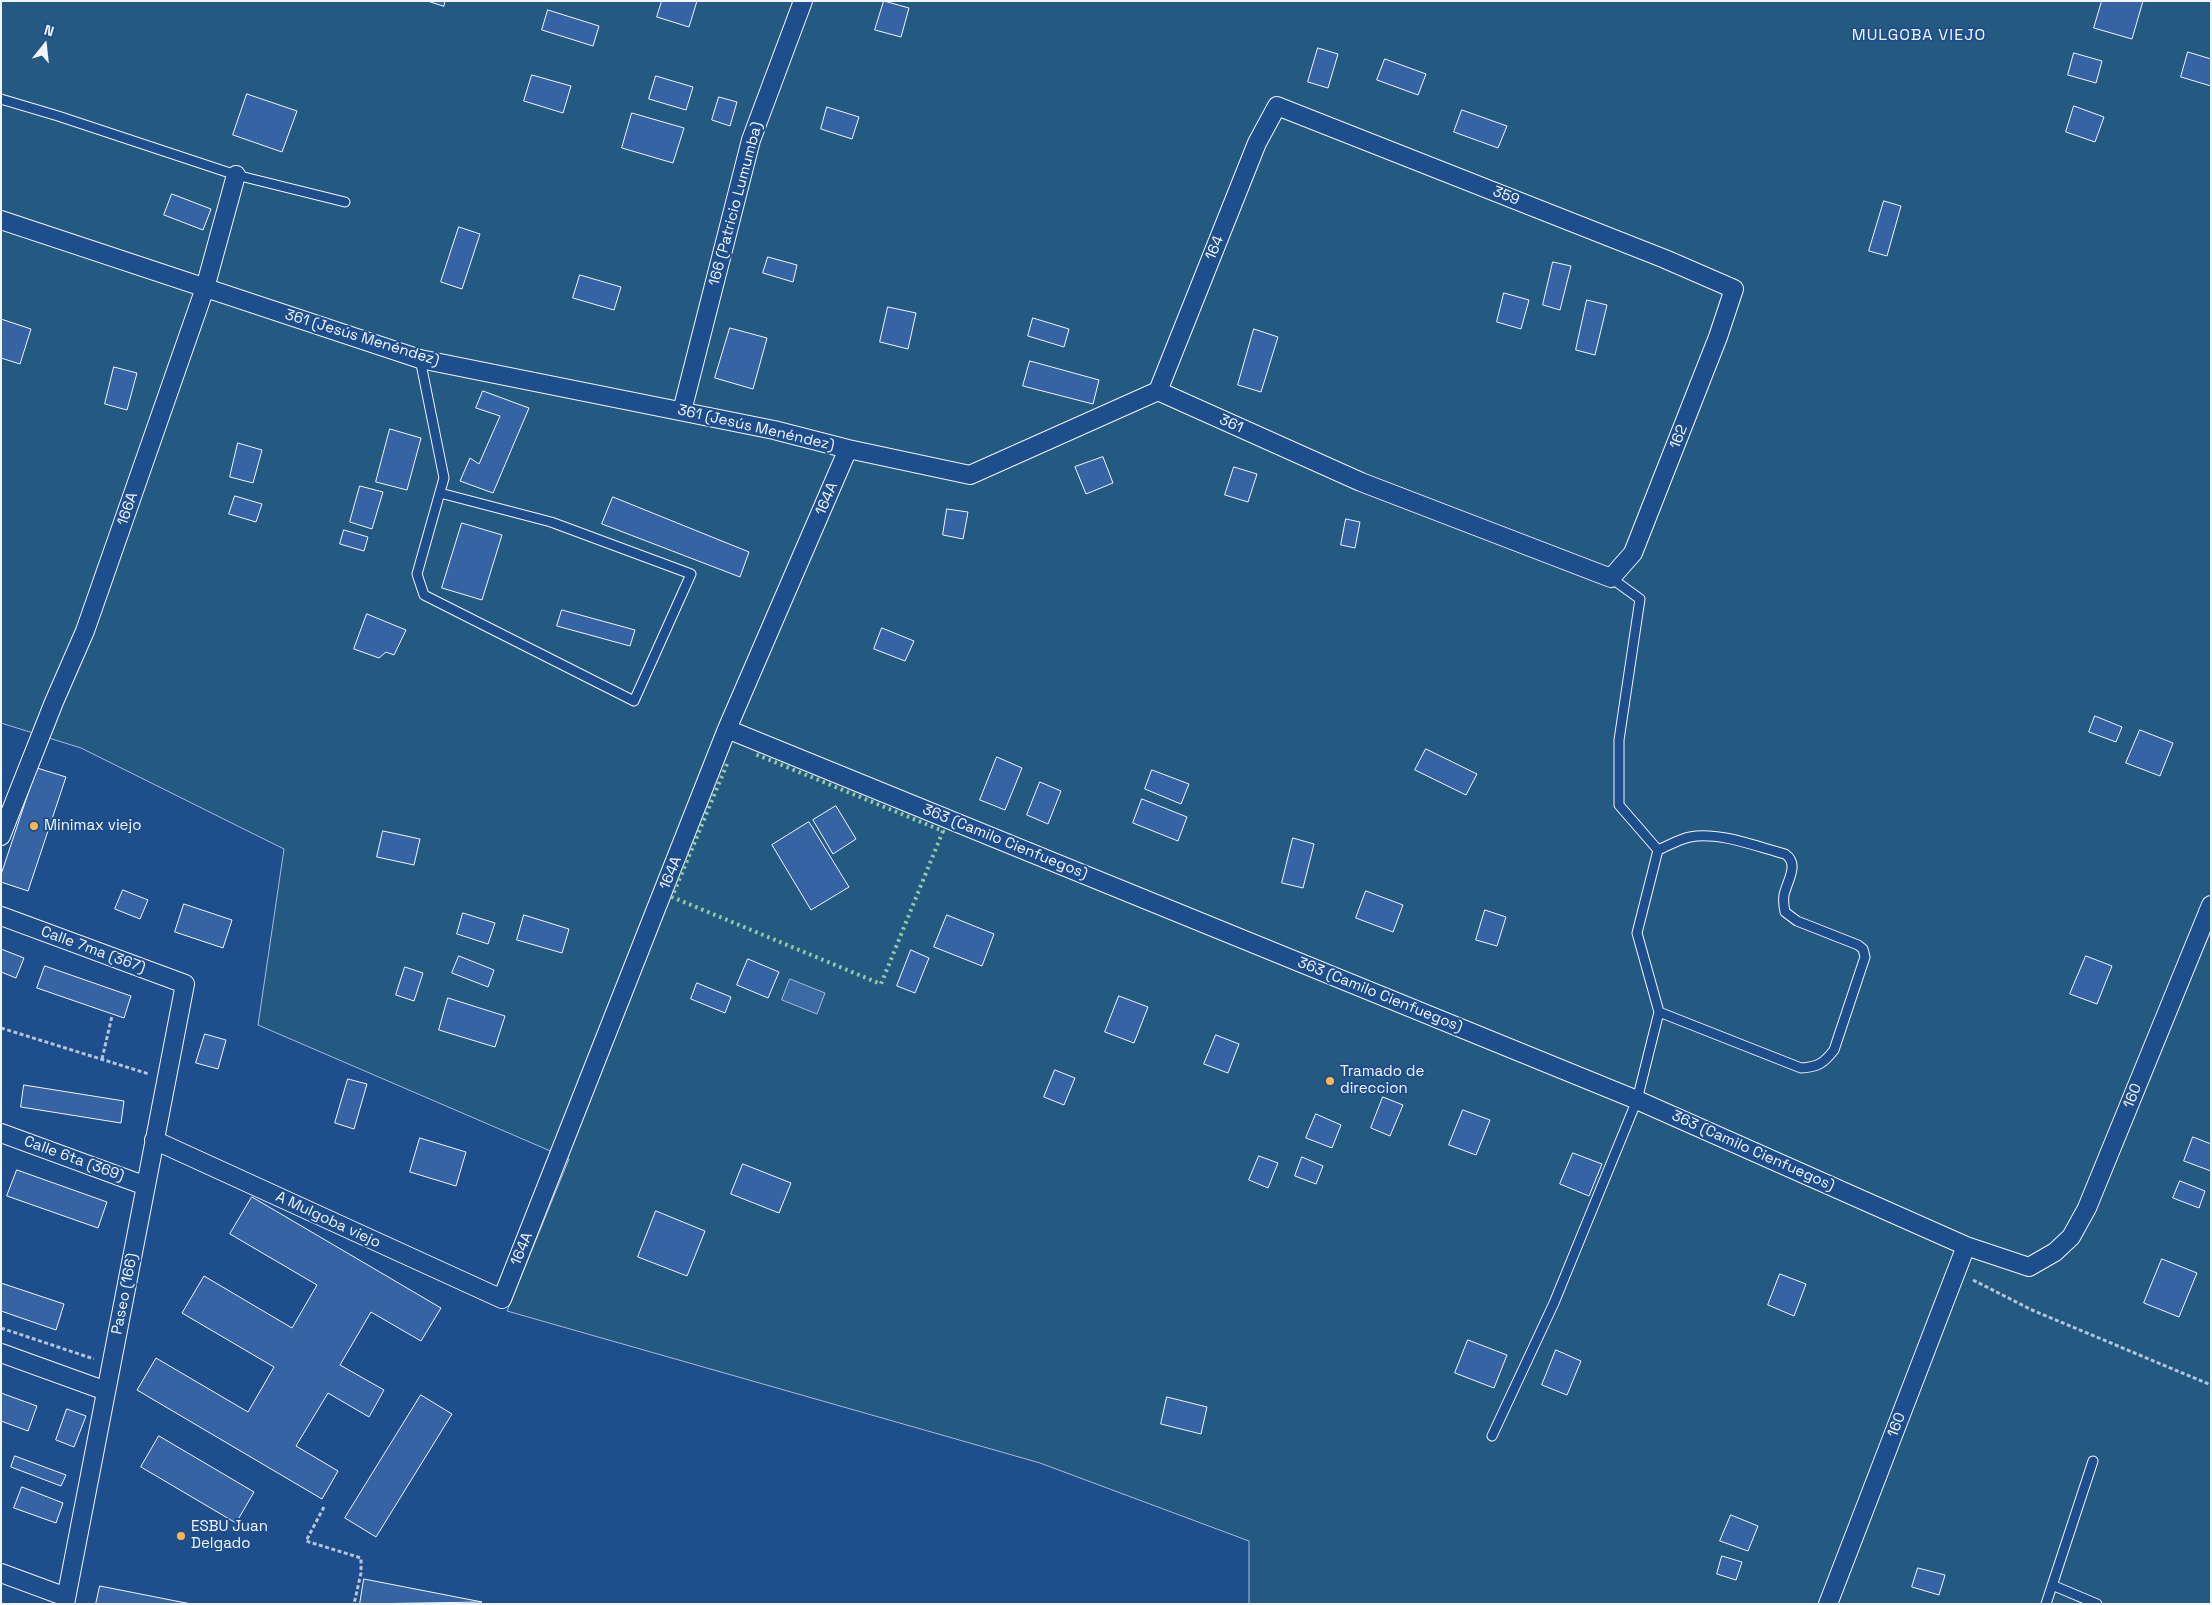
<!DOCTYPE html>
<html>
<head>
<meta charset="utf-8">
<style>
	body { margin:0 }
	#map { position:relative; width:2212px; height:1605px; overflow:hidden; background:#1f4e8c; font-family:"Space Grotesk",sans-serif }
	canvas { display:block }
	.frame { position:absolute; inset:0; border:2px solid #f2f6ff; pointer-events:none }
	.north { position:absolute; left:20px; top:20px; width:50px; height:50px; -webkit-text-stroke:4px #1f4e8c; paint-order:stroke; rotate:16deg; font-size:14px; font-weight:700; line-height:20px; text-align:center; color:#f2f6ff }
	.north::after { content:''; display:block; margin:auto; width:18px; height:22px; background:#f2f6ff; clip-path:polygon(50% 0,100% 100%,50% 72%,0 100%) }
</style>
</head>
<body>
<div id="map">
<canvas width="2212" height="1605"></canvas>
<div class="frame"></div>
<div class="north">N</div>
</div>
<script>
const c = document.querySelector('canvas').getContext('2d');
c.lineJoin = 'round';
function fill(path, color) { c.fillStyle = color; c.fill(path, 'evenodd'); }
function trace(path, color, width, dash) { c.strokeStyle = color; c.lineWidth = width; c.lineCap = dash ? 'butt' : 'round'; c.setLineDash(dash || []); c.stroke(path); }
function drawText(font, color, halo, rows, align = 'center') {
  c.font = font + ' "Space Grotesk",sans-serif'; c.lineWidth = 4; c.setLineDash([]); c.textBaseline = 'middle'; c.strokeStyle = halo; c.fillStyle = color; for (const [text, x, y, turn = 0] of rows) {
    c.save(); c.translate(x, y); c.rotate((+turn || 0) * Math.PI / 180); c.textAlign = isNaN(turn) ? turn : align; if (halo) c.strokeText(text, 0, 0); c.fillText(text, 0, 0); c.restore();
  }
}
const green = new Path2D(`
	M1 1H2211V1604H1249V1541L1040 1463 507 1311 569 1159 258 1025 284 849 81 748 1 723Z`);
const water = new Path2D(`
	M790 979 825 993 817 1014 782 1000Z`);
const building = new Path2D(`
	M428 1H445L444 6Z
	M662 1H697L689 27 657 17Z
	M884 1 909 8 901 37 875 30Z
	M2102 1H2143L2132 39 2094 28Z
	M548 10 599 26 593 46 542 30Z
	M1318 48 1338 54 1328 88 1308 82Z
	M2188 52 2211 59V86L2181 77Z
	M2074 53 2102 61 2096 83 2068 75Z
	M1385 59 1426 74 1418 95 1377 80Z
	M532 75 571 86 563 113 524 101Z
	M656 76 693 87 686 110 649 99Z
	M247 94 297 111 282 152 233 135Z
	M719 97 737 102 730 126 712 120Z
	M2074 106 2104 117 2095 142 2066 132Z
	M827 107 859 117 852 139 821 129Z
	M1462 110 1507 126 1498 148 1454 132Z
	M632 113 684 128 673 163 622 148Z
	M172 194 211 209 203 230 164 215Z
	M1884 201 1901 206 1887 256 1869 251Z
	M459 227 480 234 462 289 441 282Z
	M768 257 797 265 793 282 763 273Z
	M1553 262 1571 266 1560 310 1543 305Z
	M580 275 621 287 614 310 573 298Z
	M1504 293 1529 300 1521 329 1497 322Z
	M1587 300 1607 305 1595 355 1576 350Z
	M888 307 916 313 908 349 880 342Z
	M1033 318 1069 329 1064 347 1028 336Z
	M1 319 31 329 20 364 1 358Z
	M730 328 767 338 753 389 715 378Z
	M1254 329 1278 337 1261 392 1238 385Z
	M1030 361 1099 380 1093 404 1023 386Z
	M114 367 137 373 127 410 105 404Z
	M483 391 529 408 493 493 460 481 470 458 479 464 500 416 476 408Z
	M390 429 421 438 407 490 376 482Z
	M238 443 262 450 253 483 230 477Z
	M1103 457 1113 483 1086 494 1075 467Z
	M1234 467 1257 474 1248 502 1225 495Z
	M360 486 383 492 372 529 350 522Z
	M235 496 262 504 256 522 229 514Z
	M613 497 749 552 740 577 602 524Z
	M947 509 968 512 963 539 943 535Z
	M1346 519 1360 522 1355 548 1341 545Z
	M462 523 502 535 482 600 442 588Z
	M344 530 368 537 364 551 340 544Z
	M562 610 635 630 630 646 557 626Z
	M367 614 406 630 394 655 386 652 379 658 354 649Z
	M882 628 914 641 905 661 874 649Z
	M2095 716 2122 727 2116 742 2089 732Z
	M2140 730 2173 743 2160 776 2126 763Z
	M1426 749 1477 774 1466 795 1415 770Z
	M997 757 1022 768 1005 810 980 800Z
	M37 768 66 777 28 891 1 882V875Z
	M1152 770 1189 784 1181 804 1145 789Z
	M1040 782 1061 791 1048 824 1027 815Z
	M1142 799 1187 817 1178 841 1133 823Z
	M836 806 856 839 833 854 813 820Z
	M809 822 849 887 811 910 772 845Z
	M383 831 420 839 414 865 377 857Z
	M1293 838 1314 844 1303 888 1282 883Z
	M123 890 148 900 140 919 115 909Z
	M1366 891 1403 905 1393 932 1356 918Z
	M184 904 232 920 223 948 175 932Z
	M1485 910 1506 917 1497 946 1476 940Z
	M463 913 495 923 488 944 457 934Z
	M524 915 569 929 562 953 517 940Z
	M947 915 994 934 982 966 934 947Z
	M1 949 24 958 16 978 1 972Z
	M911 950 929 958 915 993 897 986Z
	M459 956 494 970 488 987 452 973Z
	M2086 956 2112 966 2097 1004 2070 994Z
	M748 959 779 972 768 998 737 985Z
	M45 966 131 996 124 1018 37 988Z
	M405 967 423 973 414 1001 396 995Z
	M697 983 731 997 725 1013 691 999Z
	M1119 996 1148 1007 1134 1043 1105 1032Z
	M448 998 505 1016 495 1047 439 1030Z
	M205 1034 226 1040 218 1069 196 1063Z
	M1216 1035 1239 1044 1228 1073 1204 1064Z
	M1055 1070 1075 1078 1064 1105 1044 1097Z
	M348 1079 367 1084 354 1129 335 1123Z
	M24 1085 124 1101 121 1123 21 1107Z
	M1383 1097 1403 1105 1390 1136 1371 1128Z
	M1463 1110 1490 1120 1476 1155 1449 1145Z
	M1316 1114 1341 1125 1332 1148 1306 1138Z
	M2193 1137 2211 1144V1171L2184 1161Z
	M420 1138 466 1152 456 1186 410 1172Z
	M1573 1153 1602 1164 1589 1196 1560 1184Z
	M1259 1156 1278 1163 1268 1188 1249 1180Z
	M1302 1157 1323 1166 1316 1184 1295 1176Z
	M743 1164 791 1183 779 1213 731 1194Z
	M17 1170 107 1202 98 1228 7 1196Z
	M2180 1181 2205 1191 2199 1208 2173 1198Z
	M252 1197 441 1308 421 1341 371 1312 340 1365 384 1390 369 1417 328 1393 296 1446 338 1471 322 1499 137 1390 156 1358 248 1412 274 1367 182 1313 204 1276 292 1328 317 1285 230 1234Z
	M656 1211 705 1231 687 1276 638 1257Z
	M2162 1259 2197 1273 2179 1317 2144 1303Z
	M1780 1274 1806 1284 1794 1316 1768 1305Z
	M1 1283 64 1304 56 1330 1 1311Z
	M1468 1340 1507 1355 1494 1388 1455 1373Z
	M1556 1350 1581 1361 1567 1395 1542 1385Z
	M1 1393 37 1406 28 1431 1 1421Z
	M421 1395 452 1414 376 1537 345 1518Z
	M1167 1397 1207 1407 1201 1434 1161 1424Z
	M67 1409 86 1416 74 1447 56 1440Z
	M159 1436 254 1492 236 1523 141 1467Z
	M15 1456 66 1475 61 1486 11 1467Z
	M22 1487 63 1503 56 1523 14 1508Z
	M1731 1515 1758 1526 1748 1551 1720 1541Z
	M1722 1556 1742 1562 1736 1580 1717 1574Z
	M1918 1568 1945 1575 1939 1595 1912 1587Z
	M364 1579 482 1602 360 1604Z
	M100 1586 191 1604H96Z`);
const path = new Path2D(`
	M1 1028 149 1074
	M102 1059 112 1016
	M1973 1280 2032 1310 2211 1385
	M1 1328 94 1359
	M324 1507 306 1541 361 1558V1573L354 1604`);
const lane = new Path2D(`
	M1 99 58 116 236 175 345 202
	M420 359 444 478 417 574 424 595 634 701 691 574 551 522 440 493
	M1658 850C1668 846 1679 839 1690 837 1718 831 1758 847 1785 854 1800 864 1787 881 1784 895 1783 901 1784 907 1785 912L1797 921 1858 945 1863 949 1865 957 1834 1050C1824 1063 1818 1067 1801 1068L1659 1012
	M1492 1436 1554 1303 1637 1100 1659 1012 1637 933 1658 850 1619 805V740L1640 599 1611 578
	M2052 1585 2097 1604
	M2046 1604 2093 1461`);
const street = new Path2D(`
	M1 220 420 359 774 430 848 449 970 475 1158 391 1361 482 1611 578 1633 553 1718 337 1734 289 1665 259 1277 106 1257 143 1158 391
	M682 411 751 140 803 1
	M727 729 1637 1100 1966 1246 2029 1267 2055 1252 2071 1237 2087 1208 2211 905
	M1 836 54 702 85 631 205 288 236 175
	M1 916 185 984 65 1604
	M1 1133 146 1186
	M154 1140 502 1299 727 729 848 449
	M1 1353 106 1391
	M1 1573 66 1597
	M1828 1604 1966 1246`);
const hedge = new Path2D(`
	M727 764 672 897 881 984 943 831 755 754`);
const markers = [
	[34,826,5,"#ffb74d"],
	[1330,1081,5,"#ffb74d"],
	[181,1536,5,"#ffb74d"]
];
const streetNames = [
	["359",1506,196,22],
	["166 (Patricio Lumumba)",736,204,-75],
	["164",1215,248,-68],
	["361 (Jesús Menéndez)",362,338,17],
	["361",1231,424,24],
	["361 (Jesús Menéndez)",756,428,13],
	["162",1679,437,-69],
	["164A",827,499,-67],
	["166A",128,509,-71],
	["363 (Camilo Cienfuegos)",1005,842,22],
	["164A",671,873,-68],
	["Calle 7ma (367)",93,950,20],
	["363 (Camilo Cienfuegos)",1380,995,22],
	["160",2133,1096,-68],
	["363 (Camilo Cienfuegos)",1753,1151,24],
	["Calle 6ta (369)",74,1159,20],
	["A Mulgoba viejo",328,1220,25],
	["164A",522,1249,-68],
	["Paseo (166)",125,1294,-79],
	["160",1897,1425,-69]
];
const poiNames = [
	["Minimax viejo",44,826],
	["Tramado de",1340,1072],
	["direccion",1340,1089],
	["ESBU Juan",191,1527],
	["Delgado",191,1544]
];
const neighbourhoodNames = [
	["MULGOBA VIEJO",1919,36]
];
fill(green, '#245a82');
trace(green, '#a8bbd7', 1);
fill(water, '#3b69a3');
trace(water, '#a8bbd7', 1);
fill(building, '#3563a3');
trace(building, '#f2f6ff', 1);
trace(lane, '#f2f6ff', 11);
trace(street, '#f2f6ff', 20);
trace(path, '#b3c4dc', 3, [4, 2.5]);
trace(lane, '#1f4e8c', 9);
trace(street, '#1f4e8c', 18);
trace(hedge, '#97c8a6', 4, [2.5, 4]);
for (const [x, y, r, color] of markers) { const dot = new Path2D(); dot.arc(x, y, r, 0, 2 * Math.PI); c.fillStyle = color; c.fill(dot); trace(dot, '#1f4e8c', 2); }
drawText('15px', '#f2f6ff', '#1f4e8c', streetNames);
drawText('15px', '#f2f6ff', '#1f4e8c', poiNames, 'left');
c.letterSpacing = '1px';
drawText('16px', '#f2f6ff', '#1f4e8c', neighbourhoodNames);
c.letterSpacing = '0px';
</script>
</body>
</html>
